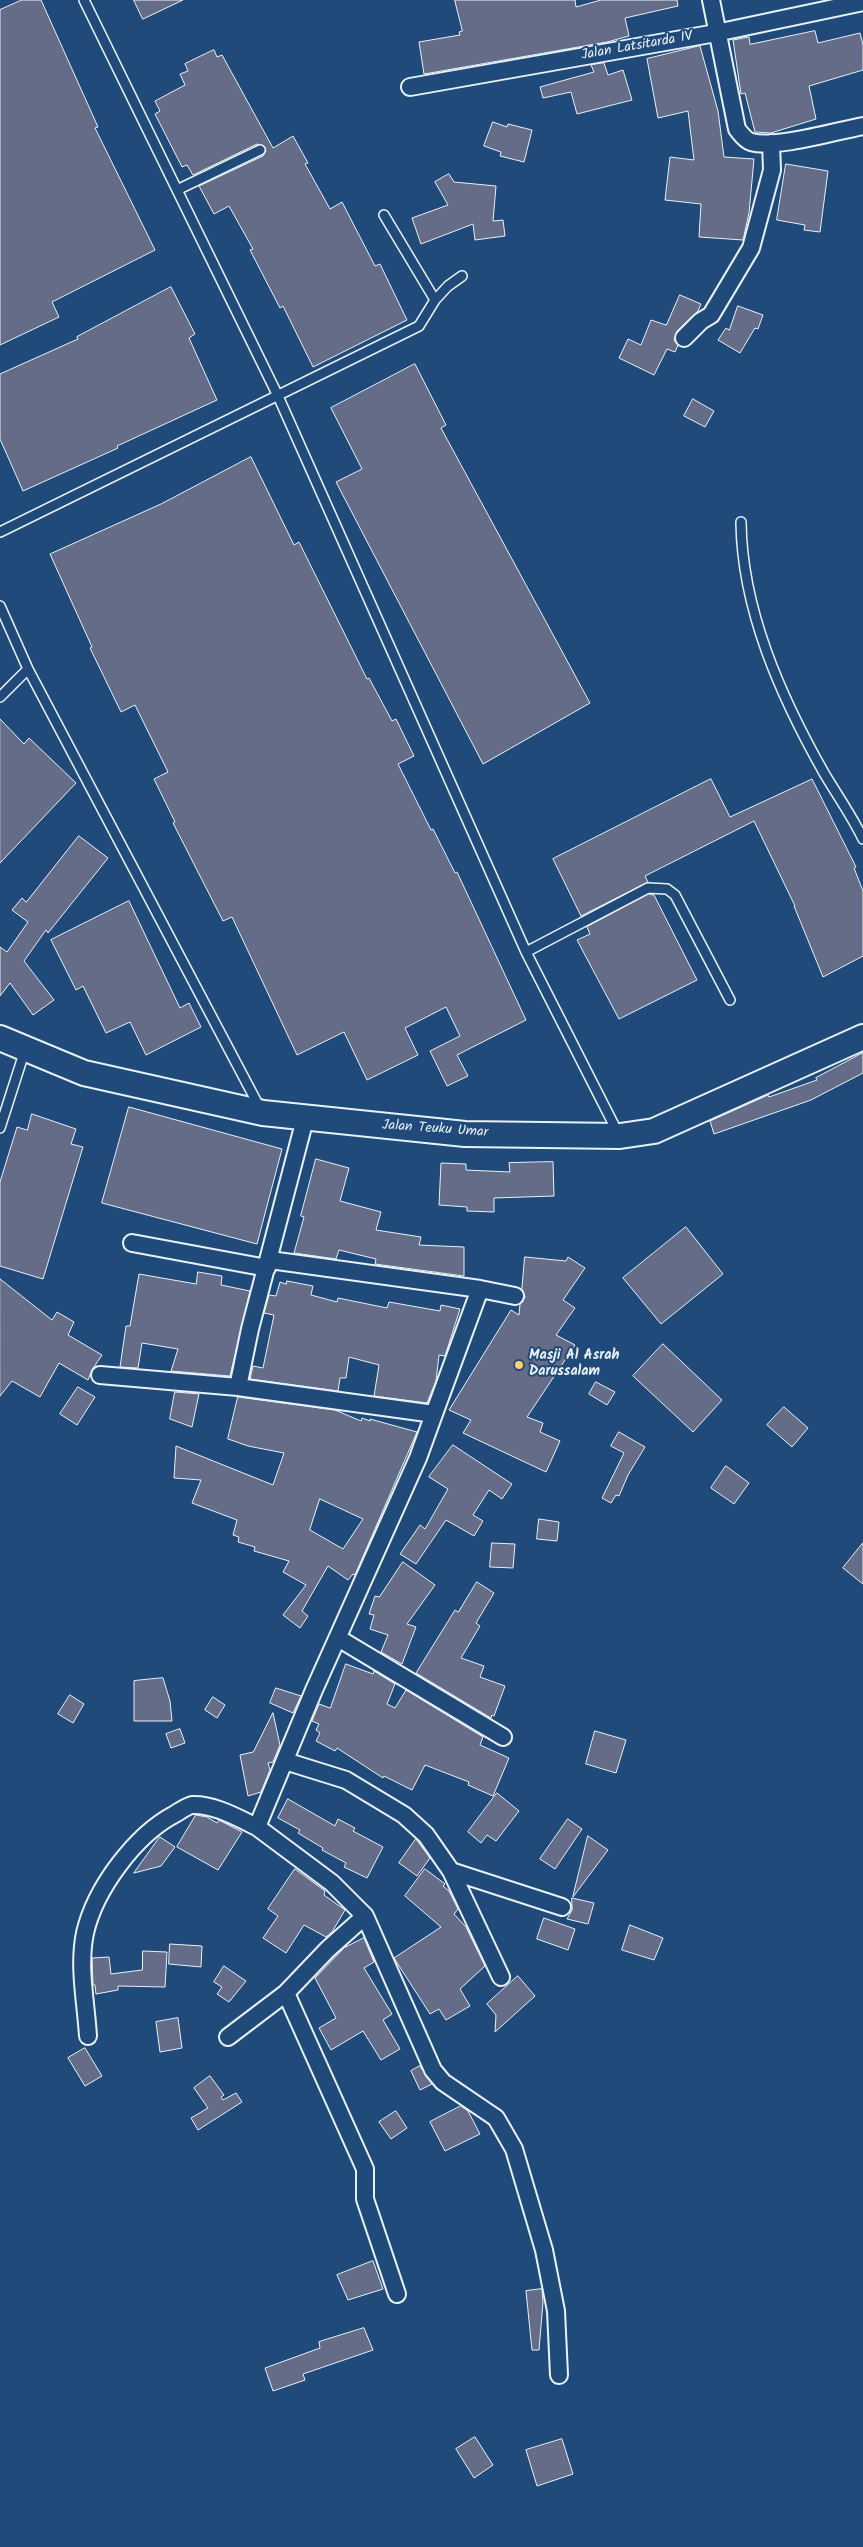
<!DOCTYPE html>
<html>
<head>
<meta charset="utf-8">
<style>
	body { margin:0 }
	canvas { display:block; background:#1f4a7a }
</style>
</head>
<body>
<canvas width="863" height="2547"></canvas>
<script>
const c = document.querySelector('canvas').getContext('2d');
c.lineJoin = 'round';
function fill(path, color) { c.fillStyle = color; c.fill(path, 'evenodd'); }
function trace(path, color, width, dash) { c.strokeStyle = color; c.lineWidth = width; c.lineCap = dash ? 'butt' : 'round'; c.setLineDash(dash || []); c.stroke(path); }
function drawText(font, color, halo, rows, align = 'center') {
  c.font = font + ' Kalam,sans-serif'; c.lineWidth = 4; c.setLineDash([]); c.textBaseline = 'middle'; c.strokeStyle = halo; c.fillStyle = color; for (const [text, x, y, turn = 0] of rows) {
    c.save(); c.translate(x, y); c.rotate((+turn || 0) * Math.PI / 180); c.textAlign = isNaN(turn) ? turn : align; if (halo) c.strokeText(text, 0, 0); c.fillText(text, 0, 0); c.restore();
  }
}
const building = new Path2D(`
	M22 0H41L98 127 95 128 155 250 52 302 59 317 0 345V10Z
	M134 0H183L143 19Z
	M455 0H575L576 7 601 0H677L678 6 625 18 629 36 607 42 424 74 419 42 460 35 459 32 462 31Z
	M815 31 818 43 860 33 863 45V70L809 86 816 119 771 133 755 132 745 93 741 94 733 40 749 37 750 44Z
	M700 46 718 111 724 157 754 159 749 213 743 240 699 237 701 204 665 200 670 157 694 160 688 111 658 118 647 59Z
	M214 50 217 57 222 55 273 148 293 136 308 163 305 164 330 209 342 202 375 266 380 264 407 320 313 367 283 306 280 308 250 250 253 249 229 206 214 214 199 186 263 156 266 151 265 147 257 144 193 175 187 165 182 167 155 114 160 111 155 101 185 85 180 74 188 71 185 64Z
	M604 63 608 75 623 70 632 100 577 114 571 92 543 98 540 87 594 72 591 65Z
	M493 122 507 127 508 124 532 130 524 162 500 156 501 152 484 146Z
	M786 164 828 171 820 232 804 230 805 225 777 220Z
	M449 174 454 182 496 186 493 221 503 220 505 236 475 240 473 224 421 244 412 218 448 205 435 182Z
	M171 287 195 334 189 338 217 400 117 446 118 448 23 491 0 439V374L78 339 77 337Z
	M680 295 701 304 698 311 677 331 674 340 678 345 675 352 667 349 654 375 619 358 628 339 641 345 651 320 666 325Z
	M738 306 763 315 758 329 755 328 740 353 718 340 726 328 729 330Z
	M415 364 446 425 441 428 590 703 483 764 336 482 362 469 331 408Z
	M693 399 714 411 705 427 684 416Z
	M251 457 294 545 299 542 367 679 369 678 392 721 396 719 414 756 398 764 431 830 433 829 455 873 457 872 526 1020 457 1055 468 1076 447 1086 430 1051 460 1036 446 1007 405 1028 418 1055 367 1080 344 1032 297 1055 232 917 223 921 173 823 175 822 154 779 168 772 135 705 121 712 90 648 92 647 50 554 161 504Z
	M0 719 24 744 29 738 76 783 0 863Z
	M711 779 730 817 812 779 856 867 854 868 863 891V956L823 977 794 906H795L754 821 645 876 648 882 581 916 553 859Z
	M79 836 108 858 48 933 46 930 24 961 54 1000 33 1015 10 983 0 996V947L7 952 28 922 12 910 22 898 26 902Z
	M649 894 654 895 697 980 619 1019 577 940 590 934 587 927Z
	M129 901 180 1008 189 1003 201 1027 146 1055 130 1022 106 1033 83 986 76 990 51 940Z
	M863 1053V1073L811 1100 714 1134 710 1121 768 1095 769 1097 817 1080 816 1078Z
	M129 1107 282 1149 257 1244 102 1203Z
	M32 1114 76 1129 71 1144 83 1147 43 1279 0 1266V1182L17 1127 27 1130Z
	M316 1159 349 1168 340 1201 381 1212 376 1230 421 1237 419 1245 464 1247V1276L375 1264 376 1259 339 1250 336 1259 294 1253 304 1217 301 1216Z
	M553 1162 554 1196 494 1198V1212L467 1211V1207L439 1205 441 1163 466 1164V1170L510 1172 509 1163Z
	M686 1227 723 1274 661 1324 623 1278Z
	M525 1257 566 1261 568 1257 585 1268 563 1300 575 1308 556 1335 575 1345 527 1417 543 1423 540 1432 560 1441 546 1472 463 1433 471 1420 449 1410 511 1310 519 1315 520 1304 525 1297 522 1289Z
	M198 1272 222 1276 221 1285 250 1291 230 1376 171 1371 178 1349 142 1343 138 1368 120 1367 126 1326H130L139 1274 196 1284Z
	M0 1279 52 1320 57 1312 74 1322 68 1335 102 1355 92 1370 88 1380 59 1363 40 1397 12 1381 0 1396Z
	M287 1281 313 1286 311 1295 337 1302 338 1298 387 1308 389 1302 440 1311 441 1305 460 1309 445 1356 439 1355 436 1381 427 1403 374 1396 379 1365 349 1357 346 1378H340L338 1391 250 1379 253 1366 263 1368 274 1315 264 1313 269 1295 276 1296 280 1282 286 1284Z
	M663 1344 722 1400 693 1432 633 1376Z
	M596 1382 615 1392 607 1405 589 1394Z
	M78 1387 95 1397 77 1425 60 1414Z
	M175 1392 199 1394 192 1427 170 1419Z
	M238 1397 335 1410 361 1421 362 1418 370 1421V1419L417 1432 355 1575 353 1574 348 1580 328 1566 302 1611 308 1616 300 1628 283 1615 306 1585 283 1572 289 1561 254 1551 255 1547 238 1542 239 1537 233 1535 237 1520 192 1503 201 1480 174 1478 176 1446 273 1485 284 1453 248 1446 228 1439ZM320 1499 363 1519 343 1549 310 1530Z
	M784 1407 808 1428 792 1447 767 1425Z
	M619 1432 645 1447 628 1475 619 1496 616 1495 611 1503 602 1498 624 1453 611 1446Z
	M453 1445 512 1484 502 1499 489 1490 473 1515 483 1521 474 1536 446 1520 416 1564 400 1554 420 1525 425 1529 448 1489 429 1477Z
	M726 1466 749 1483 734 1504 711 1488Z
	M539 1519 559 1522 557 1541 537 1539Z
	M492 1543 515 1544 513 1568 490 1567Z
	M863 1543V1584L843 1568Z
	M403 1562 435 1585 407 1624 416 1627 402 1664 381 1652 388 1635 370 1629 374 1615 369 1614 375 1596 379 1597Z
	M477 1582 494 1593 476 1623 480 1626 461 1658 484 1666 480 1677 505 1686 494 1716 492 1715 491 1718 416 1673 455 1610 458 1612Z
	M346 1664 373 1674 374 1671 395 1684 387 1704 395 1708 406 1690 483 1737 480 1745 509 1758 493 1796 468 1785 469 1782 425 1765 412 1790 384 1776 383 1778 337 1748 335 1751 316 1741 320 1733 316 1730 319 1724 312 1721 319 1704 330 1708Z
	M163 1678 170 1701 172 1721H134V1681Z
	M276 1688 301 1696 293 1713 270 1703Z
	M70 1695 84 1704 73 1723 58 1714Z
	M213 1697 225 1705 217 1718 205 1710Z
	M273 1713 280 1745 273 1762 268 1763 270 1770 261 1792 248 1796 240 1755 253 1752Z
	M180 1729 185 1743 171 1748 166 1734Z
	M595 1731 626 1740 616 1773 586 1764Z
	M497 1793 519 1811 496 1841 487 1835 481 1843 468 1832Z
	M288 1799 335 1826 338 1819 355 1828 353 1831 383 1847 367 1878 344 1867 346 1863 322 1850 323 1848 298 1833 300 1830 278 1818Z
	M196 1815 207 1817 217 1823 219 1820 242 1832 218 1870 177 1847Z
	M568 1819 582 1829 555 1869 540 1859Z
	M588 1836 608 1850 573 1897V1896Z
	M160 1837 175 1847 161 1866 134 1873Z
	M416 1839 430 1858 417 1876 399 1863Z
	M295 1869 325 1891 324 1895 345 1910 332 1932 326 1937 304 1925 286 1953 263 1938 278 1916 268 1909Z
	M425 1869 445 1884 443 1886 449 1891 458 1909 454 1914 466 1927 485 1966 460 1989 470 2006 446 2020 439 2009 430 2014 394 1958 441 1927 405 1896Z
	M572 1898 594 1903 588 1924 567 1919 572 1910Z
	M544 1918 575 1929 568 1950 537 1939Z
	M630 1925 663 1938 654 1960 622 1950Z
	M364 1938 374 1962 364 1968 392 2014 383 2020 400 2049 381 2060 363 2031 331 2050 319 2028 336 2018 315 1978 344 1948Z
	M170 1944 202 1946 201 1967 169 1964Z
	M143 1951 167 1952 165 1987 118 1986V1990L96 1994 95 1985H93L92 1958 109 1957 111 1974 142 1970Z
	M224 1966 246 1981 229 2002 217 1994 222 1987 214 1982Z
	M518 1976 535 1996 495 2032 496 2015 487 2004Z
	M178 2018 182 2048 160 2052 156 2022Z
	M85 2048 102 2076 85 2086 68 2058Z
	M420 2066 432 2084 420 2090 411 2071Z
	M210 2076 224 2095 221 2097 223 2100 236 2093 242 2102 198 2130 191 2118 208 2108 194 2088Z
	M461 2106 468 2111 480 2134 445 2151 430 2122Z
	M396 2111 407 2128 391 2139 379 2122Z
	M373 2261 383 2289 348 2300 337 2275Z
	M542 2289 543 2302 539 2350H532L526 2291Z
	M364 2328 373 2350 303 2374 305 2380 273 2391 265 2368 320 2348 319 2342Z
	M475 2437 493 2465 474 2478 456 2449Z
	M562 2439 573 2474 537 2486 526 2450Z`);
const lane = new Path2D(`
	M84 0 278 396 526 952 619 1135
	M177 190 260 150
	M384 215 435 300
	M741 522C742 610 781 697 824 773 837 795 852 816 863 839
	M0 532 419 326 435 300 448 286 462 276
	M0 606 28 669 261 1110
	M0 697 28 669
	M526 952 648 888 667 889 675 895 730 1000
	M0 1128 25 1050`);
const street = new Path2D(`
	M711 0 737 129C741 134 745 140 751 142 776 149 836 131 863 126
	M410 87 716 33 863 2
	M684 338 701 321 711 315 751 248 772 170 771 143
	M305 1119 250 1329 238 1387 434 1414 418 1458 314 1690 257 1827 332 1883 365 1916 433 2070 443 2082 496 2118 514 2149 544 2250 556 2311 559 2375
	M132 1243 267 1268
	M270 1260 480 1289 434 1414
	M480 1289 515 1296
	M100 1375 238 1387
	M338 1638 503 1737
	M285 1761 346 1780 404 1815 426 1835 451 1871 501 1977
	M451 1871 562 1907
	M286 1993 365 2169V2199L397 2294
	M88 2036C86 2003 78 1966 85 1933 95 1889 135 1835 175 1814 180 1811 187 1806 192 1805 214 1804 238 1818 257 1827
	M228 2037 286 1993 328 1949 365 1916`);
const secondary = new Path2D(`
	M0 1038 84 1073 263 1113 465 1134 620 1136 654 1131 863 1037`);
const markers = [
	[519,1365,5,"#ffd166"]
];
const streetNames = [
	["Jalan Latsitarda IV",637,47,-10],
	["Jalan Teuku Umar",435,1130,4]
];
const poiNames = [
	["Masji Al Asrah",529,1357],
	["Darussalam",529,1373]
];
fill(building, '#646c87');
trace(building, '#e8f1f8', 1);
trace(lane, '#e8f1f8', 12);
trace(street, '#e8f1f8', 20);
trace(secondary, '#e8f1f8', 28);
trace(lane, '#1f4a7a', 9);
trace(street, '#1f4a7a', 16);
trace(secondary, '#1f4a7a', 24);
for (const [x, y, r, color] of markers) { const dot = new Path2D(); dot.arc(x, y, r, 0, 2 * Math.PI); c.fillStyle = color; c.fill(dot); trace(dot, '#1f4a7a', 2); }
drawText('14px', '#e8f1f8', '#1f4a7a', streetNames);
drawText('bold 14px', '#e8f1f8', '#1f4a7a', poiNames, 'left');
</script>
</body>
</html>
